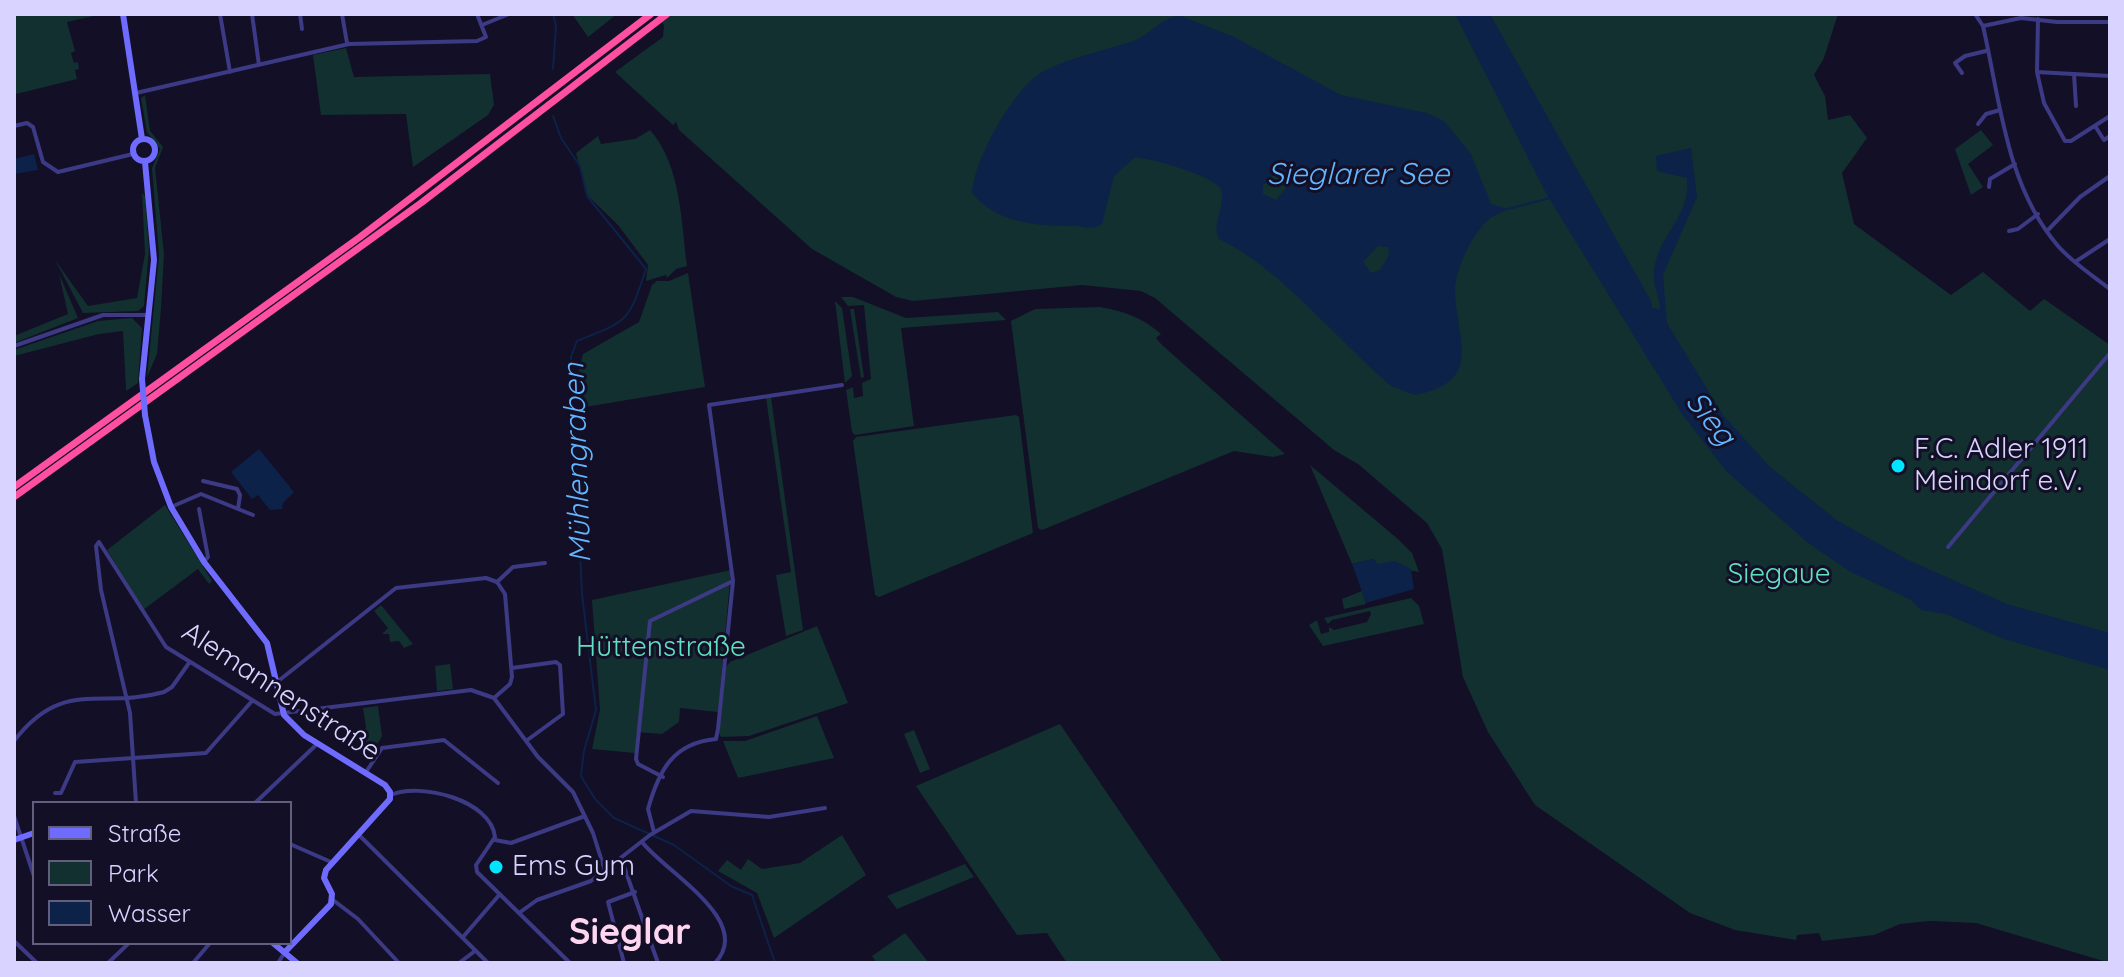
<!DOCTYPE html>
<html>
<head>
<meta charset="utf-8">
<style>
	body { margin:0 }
	#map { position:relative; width:2124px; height:977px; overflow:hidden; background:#130f26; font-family:Quicksand,sans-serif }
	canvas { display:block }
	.frame { position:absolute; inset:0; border:16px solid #d9d4ff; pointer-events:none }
	.legend { position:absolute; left:32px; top:801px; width:260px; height:144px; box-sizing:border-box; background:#130f26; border:2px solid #625e7d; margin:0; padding:10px 14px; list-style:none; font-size:24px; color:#d9d4ff }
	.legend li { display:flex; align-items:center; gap:16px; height:40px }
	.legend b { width:40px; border:2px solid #625e7d }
</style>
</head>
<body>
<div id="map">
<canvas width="2124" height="977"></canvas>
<div class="frame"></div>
<ul class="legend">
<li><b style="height:10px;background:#6f6bff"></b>Straße</li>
<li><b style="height:22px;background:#12302f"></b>Park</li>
<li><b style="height:22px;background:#0c2248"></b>Wasser</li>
</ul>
</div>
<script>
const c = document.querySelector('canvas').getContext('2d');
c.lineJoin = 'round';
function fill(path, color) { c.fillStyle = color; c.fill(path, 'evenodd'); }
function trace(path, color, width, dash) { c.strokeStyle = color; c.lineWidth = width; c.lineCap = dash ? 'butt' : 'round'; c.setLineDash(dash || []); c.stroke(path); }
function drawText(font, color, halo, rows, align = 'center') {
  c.font = font + ' Quicksand,sans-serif'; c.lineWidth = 6; c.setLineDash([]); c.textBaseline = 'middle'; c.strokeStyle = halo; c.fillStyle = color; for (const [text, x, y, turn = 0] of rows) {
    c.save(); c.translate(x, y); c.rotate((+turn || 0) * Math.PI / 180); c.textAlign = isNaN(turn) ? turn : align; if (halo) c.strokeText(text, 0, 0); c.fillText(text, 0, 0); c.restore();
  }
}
const green = new Path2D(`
	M16 14H102L67 22 75 51 71 53 74 63 78 62 79 69 75 70 77 79 16 94Z
	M572 14H617L588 37Z
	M655 14H1838L1824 58 1814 75 1825 96 1828 120 1850 115 1867 138 1842 173 1854 224 1951 295 1983 272 2030 311 2044 299 2110 345V963L1976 923 1930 921 1900 924 1874 935 1822 941 1819 933 1797 935 1796 940 1735 930 1690 913 1535 805 1488 732 1463 677 1442 549 1427 523 1358 464 1334 450 1155 298 1141 291 1082 285 913 301 896 297 812 249 679 130 676 122 673 125 615 72 663 37 664 25Z
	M346 48 354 77 490 74 494 105 488 115 413 167 406 114 321 115 313 55Z
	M145 95 150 131 163 147 155 168 164 254 161 308 157 354 147 377 159 256 152 168 160 149 147 132 141 98Z
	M650 130C681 165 681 220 687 266L676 269 667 278 666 275 646 281 648 265 618 225 588 196 576 153 598 136 601 144 635 139Z
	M1981 130 1993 145 1968 164 1983 187 1971 195 1955 149Z
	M142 193 145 196 149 250 144 306 138 311 83 313 55 260 88 306 137 298 145 254Z
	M688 273 705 387 585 407 581 403 579 370 583 354 639 322 652 285 657 281H669Z
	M59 274 78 318 14 343V336L68 314Z
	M841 297H853L906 318 998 312 1006 320 901 328 914 426 855 435 852 432 846 390 853 387 854 398 863 396 862 383 871 379 864 305 848 306Z
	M835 301 842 308 852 376 845 383Z
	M1100 307C1124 311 1143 318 1161 334L1156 338 1162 345 1285 454 1273 457 1234 451 1042 530 1038 528 1011 321 1035 309Z
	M850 309H854L864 377 861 378Z
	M132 318 142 328 138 383 126 391 123 331 99 334 14 356V350L98 321Z
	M771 397 803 630 786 636 776 575 791 572 766 398Z
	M1016 415 1019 417 1033 533 879 597 875 595 853 441 856 437Z
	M1310 465 1399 540 1412 553 1419 572 1377 564 1374 559 1352 564Z
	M165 505 212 581 209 584 198 569 143 610 107 550Z
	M731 570 718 712 680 708 679 722 662 734 637 732 635 753 592 749 600 710 592 600Z
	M1362 591 1366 604 1344 609 1342 599Z
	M1411 598 1419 606 1424 624 1323 646 1309 625 1317 620 1321 634 1329 632V627L1334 630 1367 622 1371 614 1370 611 1332 620 1328 624 1324 618Z
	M381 605 413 644 404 648 399 641 390 642 389 634H382L388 628 374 611Z
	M817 626 848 703 749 736 721 737 719 733 726 667 730 662Z
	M450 664 453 689 437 691 435 666Z
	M378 706 382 736 374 750 357 742 366 727 363 708Z
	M817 716 834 758 738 778 723 741H745Z
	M1060 724 1062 727 1223 963H1067L1047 933 1017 935 916 786Z
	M914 730 930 769 920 773 904 734Z
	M842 835 866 875 774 938 757 893 718 871 727 860 741 870 748 859 762 869 800 863Z
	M965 864 974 877 897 909 887 896Z
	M905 933 929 963H877L872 956Z`);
const water = new Path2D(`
	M1455 14H1490L1651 301 1652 308 1660 309C1660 297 1654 289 1654 278 1653 236 1691 221 1687 178L1657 171 1656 156 1691 148 1697 197 1663 275 1667 323 1723 415 1770 467 1838 521 1906 559 2007 604 2110 633V670L2001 638 1946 614 1921 610 1911 600 1849 571 1807 542 1726 471 1682 414 1547 195Z
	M1181 16 1232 36 1341 95 1427 113 1444 121 1471 154 1491 204 1508 209C1504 212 1498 213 1492 217 1473 230 1454 271 1455 293 1457 340 1484 382 1415 395L1391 386C1339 342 1279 267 1219 239 1211 223 1226 208 1221 190 1219 178 1147 156 1134 158L1114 176 1102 224C1092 231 1083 226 1072 226 1037 226 996 223 972 193 974 160 1015 84 1046 70 1074 56 1104 51 1133 41 1151 35 1161 16 1181 16ZM1271 176H1281L1286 188 1276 200 1263 194V186ZM1378 246 1388 247 1389 255 1380 270 1371 273 1363 262Z
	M34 154 38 170 14 174V159Z
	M259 449 294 492 283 503 282 509 270 510 258 495 252 499 231 472Z
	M1374 559 1377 564 1395 561 1411 569 1414 589 1366 603 1352 564Z`);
const stream = new Path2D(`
	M553 69 556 26 553 14
	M553 116 561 138 580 166 587 196 646 269C628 323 629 320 577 341L571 357 582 594 596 710 584 751 581 776 595 799 614 818 674 845 731 886 752 895 775 963
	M1508 209 1550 198`);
const street = new Path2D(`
	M220 14 230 72
	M252 14 259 65
	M300 14 302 29
	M342 14 347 43
	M1975 14 1983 26C2000 100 2006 186 2058 246 2073 263 2092 275 2110 289
	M2038 19 2037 72 2110 76
	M482 25 509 14
	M1983 26 2021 18 2057 22H2110
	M2037 72 2044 103 2065 141H2071L2110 116
	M1962 73 1955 63 1965 56 1986 51
	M2074 74 2076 106
	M136 93 349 44 477 41 486 37 477 14
	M1978 124 1986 114 2000 110
	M14 126 27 123 33 127 43 162 58 172 133 154
	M2095 126 2104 140 2110 136
	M1989 187 1990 179 2015 164
	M2009 231 2018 229 2038 214
	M2047 231 2080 197 2110 176
	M2075 262 2110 239
	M14 346 103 315H148
	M203 481 237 489 240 495 238 509
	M171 507 201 494 253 515
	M199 509 208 557 204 562
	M99 542 166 647 275 714 471 690 494 698 538 757 573 792 593 833 605 871
	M99 542 96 546 101 590 130 713 136 803
	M1948 547 2110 353
	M497 582 513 567 545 563
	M512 668 556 662 560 665 563 714 526 741
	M277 682 396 588 486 578 497 582 505 594 512 677 510 684 494 698
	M14 741C63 677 101 710 164 692L172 687 189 663
	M366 772 382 748 444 740 498 783
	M663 777 638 764 636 759 650 621 733 581
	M55 793H61L75 762 206 753 252 701
	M391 795C420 782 491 800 495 837L476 865 477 872 570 963
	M255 803 315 746
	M14 816 34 876
	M654 832 648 809C659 770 673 743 716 739L718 729 733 581 709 405 842 385
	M358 834 488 963
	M495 840 511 843 585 816
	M642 842C665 872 755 921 715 963
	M290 844 331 862
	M621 858 658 963
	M333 900 358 919 399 963
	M519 913 537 900 591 881 650 835 691 811 769 817 825 808
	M463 937 500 894
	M14 941 37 963
	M108 963 129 943
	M193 963 210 943
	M278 963 285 952
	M459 963 475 951
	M624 963 608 902 635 892`);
const secondary = new Path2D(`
	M123 14 142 139
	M133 150a11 11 0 1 1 22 0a11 11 0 1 1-22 0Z
	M142 379 154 260 145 162
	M145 415 154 462 171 507 204 562 267 643 284 715 304 735 385 785 390 792V799L326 870 324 878 332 894 331 904 285 952
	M14 840 34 833
	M273 943 297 963`);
const highway = new Path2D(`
	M14 487 360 237 651 14
	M14 497 421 203 667 14`);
const secondaryBridge = new Path2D(`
	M142 379 145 415`);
const markers = [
	[1898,466,8,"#00e5ff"],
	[496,867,8,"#00e5ff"]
];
const poiNames = [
	["F.C. Adler 1911",1914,450],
	["Meindorf e.V.",1914,482],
	["Ems Gym",512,867]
];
const parkNames = [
	["Siegaue",1779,575],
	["Hüttenstraße",661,648]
];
const streetNames = [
	["Alemannenstraße",281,692,33]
];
const waterNames = [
	["Sieglarer See",1358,175],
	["Sieg",1710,419,51],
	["Mühlengraben",578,463,-92]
];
const districtNames = [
	["Sieglar",630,933]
];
fill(green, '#12302f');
fill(water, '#0c2248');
trace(stream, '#0c2248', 2);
trace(street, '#3d3a85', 4);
trace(secondary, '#6f6bff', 6);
trace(highway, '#ff4fa3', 7);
trace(secondaryBridge, '#6f6bff', 6);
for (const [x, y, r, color] of markers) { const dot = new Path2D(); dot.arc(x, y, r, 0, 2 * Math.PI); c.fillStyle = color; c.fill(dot); trace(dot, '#130f26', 3); }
drawText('28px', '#d9d4ff', '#130f26', poiNames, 'left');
drawText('28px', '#5fe0c0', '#130f26', parkNames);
drawText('28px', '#d9d4ff', '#130f26', streetNames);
drawText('italic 30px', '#62b6ff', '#130f26', waterNames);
drawText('bold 36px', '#ffd6f0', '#130f26', districtNames);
</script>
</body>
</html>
